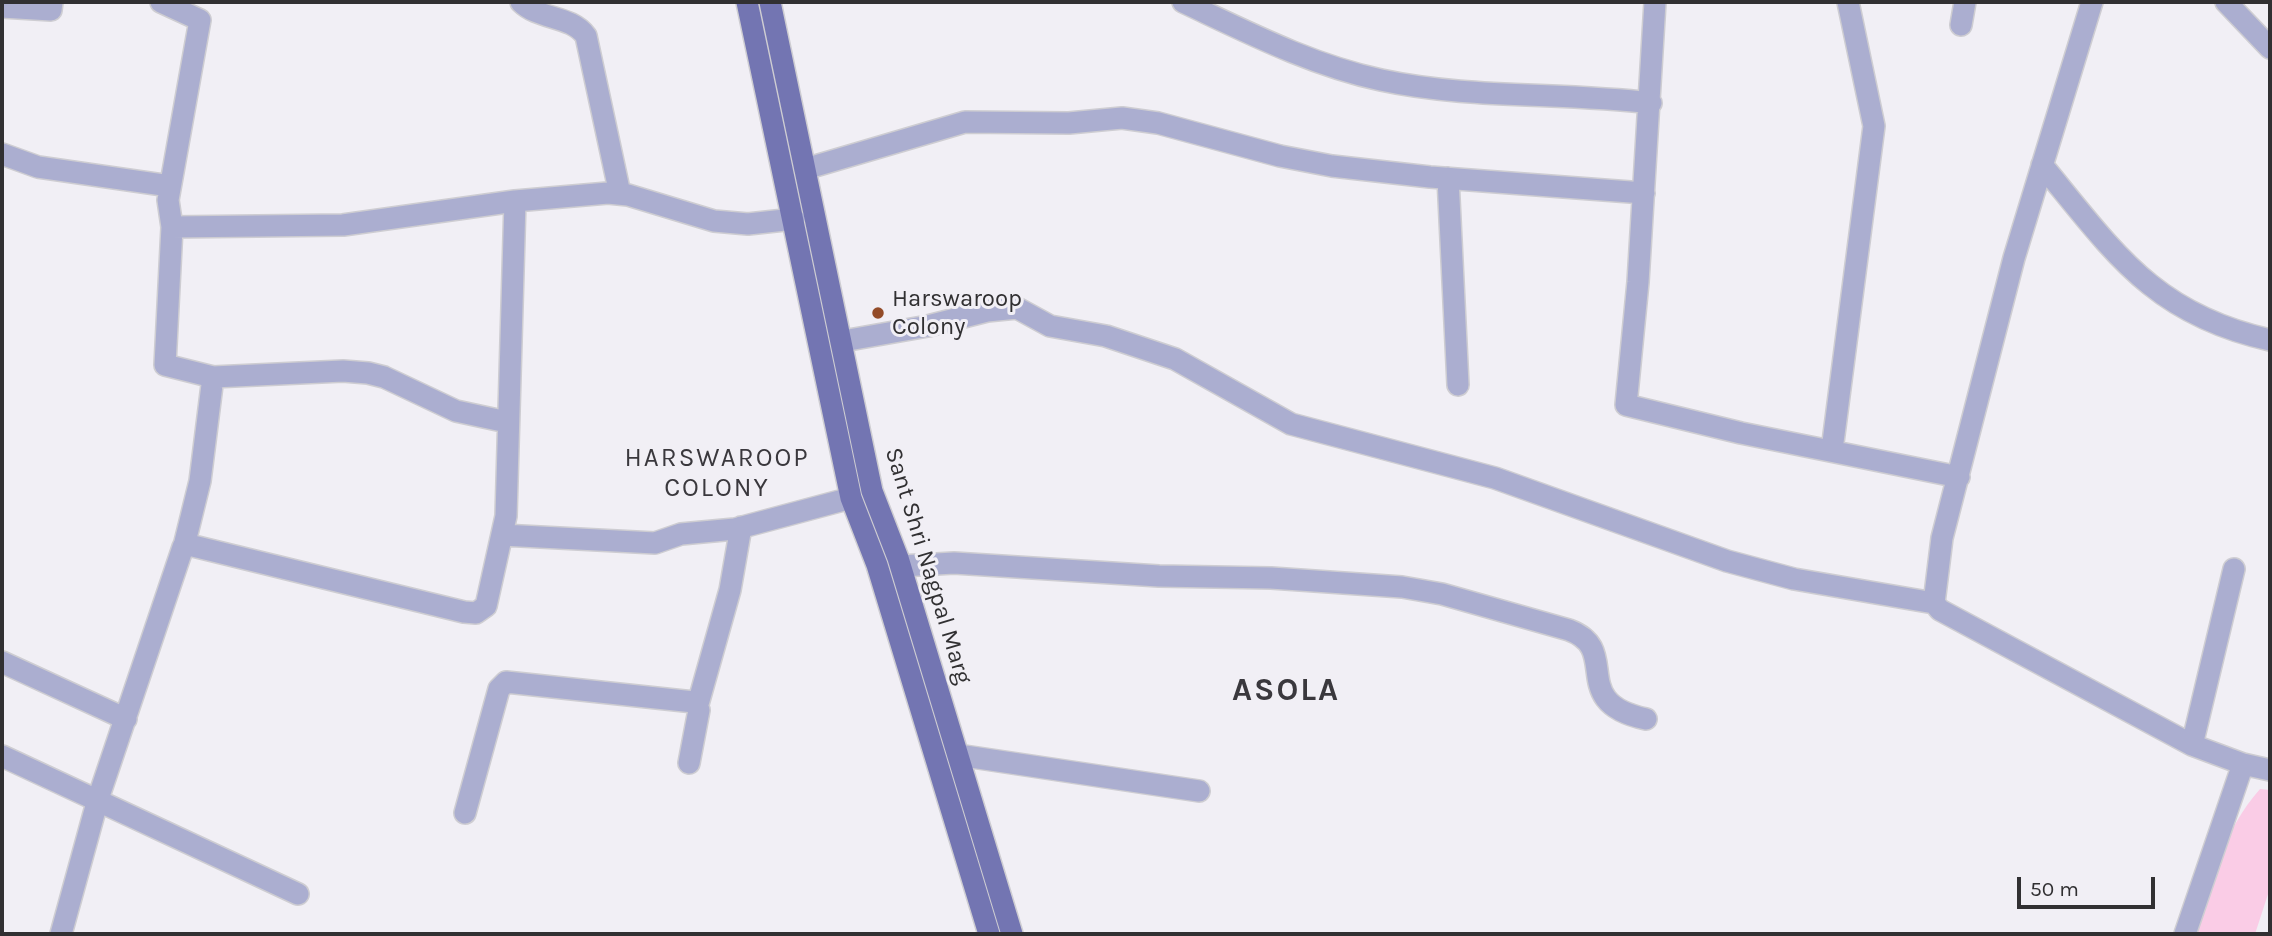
<!DOCTYPE html>
<html>
<head>
<meta charset="utf-8">
<style>
	body { margin:0 }
	#map { position:relative; width:2272px; height:936px; overflow:hidden; background:#f1eff5; font-family:Karla,sans-serif }
	canvas { display:block }
	.frame { position:absolute; inset:0; border:4px solid #313032; pointer-events:none }
	.scale { position:absolute; left:2017px; top:877px; width:138px; height:32px; box-sizing:border-box; border:4px solid #313032; border-top:0; padding-left:9px; font-size:21px; line-height:24px; white-space:nowrap; color:#313032; -webkit-text-stroke:5px #f1eff5; paint-order:stroke }
</style>
</head>
<body>
<div id="map">
<canvas width="2272" height="936"></canvas>
<div class="frame"></div>
<div class="scale">50 m</div>
</div>
<script>
const c = document.querySelector('canvas').getContext('2d');
c.lineJoin = 'round';
function fill(path, color) { c.fillStyle = color; c.fill(path, 'evenodd'); }
function trace(path, color, width, dash) { c.strokeStyle = color; c.lineWidth = width; c.lineCap = dash ? 'butt' : 'round'; c.setLineDash(dash || []); c.stroke(path); }
function drawText(font, color, halo, rows, align = 'center') {
  c.font = font + ' Karla,sans-serif'; c.lineWidth = 6; c.setLineDash([]); c.textBaseline = 'middle'; c.strokeStyle = halo; c.fillStyle = color; for (const [text, x, y, turn = 0] of rows) {
    c.save(); c.translate(x, y); c.rotate((+turn || 0) * Math.PI / 180); c.textAlign = isNaN(turn) ? turn : align; if (halo) c.strokeText(text, 0, 0); c.fillText(text, 0, 0); c.restore();
  }
}
const green = new Path2D(`
	M2260 789 2270 790V888L2255 934H2194C2211 881 2223 831 2260 789Z`);
const minor = new Path2D(`
	M161 2 200 20 168 200 172 227 165 365 213 377 200 481 184 546
	M521 2C539 20 571 15 586 36L620 194
	M1183 2C1247 32 1311 65 1381 80 1469 99 1561 92 1651 103
	M1655 2 1638 282 1626 405 1741 433 1959 477
	M2092 2 2014 258 1942 538 1934 603 1940 610 2192 745 2243 764
	M2226 2 2270 48
	M2 7 51 10 52 2
	M1961 25 1965 2
	M2 154 38 167 170 186
	M2042 165C2114 252 2153 314 2270 340
	M805 169 965 122 1069 123 1122 118 1158 123 1280 156 1332 166 1430 177 1644 193
	M1448 178 1458 385
	M172 227 343 225 515 201 608 193 628 195 714 221 748 224 794 219
	M843 341 928 326 987 311 1017 308 1050 326 1106 336 1175 359 1291 424 1495 478 1727 561 1794 579 1934 603
	M213 377 343 371 368 373 384 377 456 411 507 422
	M1832 450 1874 126 1848 2
	M502 535 655 543 681 534 735 529 851 498
	M901 566 954 563 1159 576 1271 578 1402 587 1442 594 1569 630C1623 650 1566 702 1646 719
	M2 662 126 719
	M698 704 730 590 741 527
	M2192 745 2234 569
	M958 755 1199 791
	M2 756 298 894
	M465 813 499 689 506 682 694 702 699 710 689 763
	M61 934 98 799 183 547 189 545 464 612 476 613 486 606 506 516 515 201
	M2185 934 2243 764 2270 770`);
const major = new Path2D(`
	M747 2 851 498 877 565 989 934
	M770 2 872 491 898 558 1012 934`);
const markers = [
	[878,313,7,"#934b28"]
];
const poiNames = [
	["Harswaroop",892,299],
	["Colony",892,327]
];
const streetNames = [
	["Sant Shri Nagpal Marg",928,566,73]
];
const neighbourhoodNames = [
	["HARSWAROOP",717,459],
	["COLONY",717,489]
];
const districtNames = [
	["ASOLA",1286,691]
];
fill(green, '#facce6');
trace(minor, '#cecdd2', 24);
trace(major, '#cecdd2', 24);
trace(minor, '#abaed0', 21);
trace(major, '#7375b2', 21);
for (const [x, y, r, color] of markers) { const dot = new Path2D(); dot.arc(x, y, r, 0, 2 * Math.PI); c.fillStyle = color; c.fill(dot); trace(dot, '#f1eff5', 2.5); }
drawText('24px', '#313032', '#f1eff5', poiNames, 'left');
drawText('24px', '#313032', '#f1eff5', streetNames);
c.letterSpacing = '2px';
drawText('26px', '#3a383d', '#f1eff5', neighbourhoodNames);
c.letterSpacing = '0px';
c.letterSpacing = '2px';
drawText('bold 32px', '#3a383d', '#f1eff5', districtNames);
c.letterSpacing = '0px';
</script>
</body>
</html>
